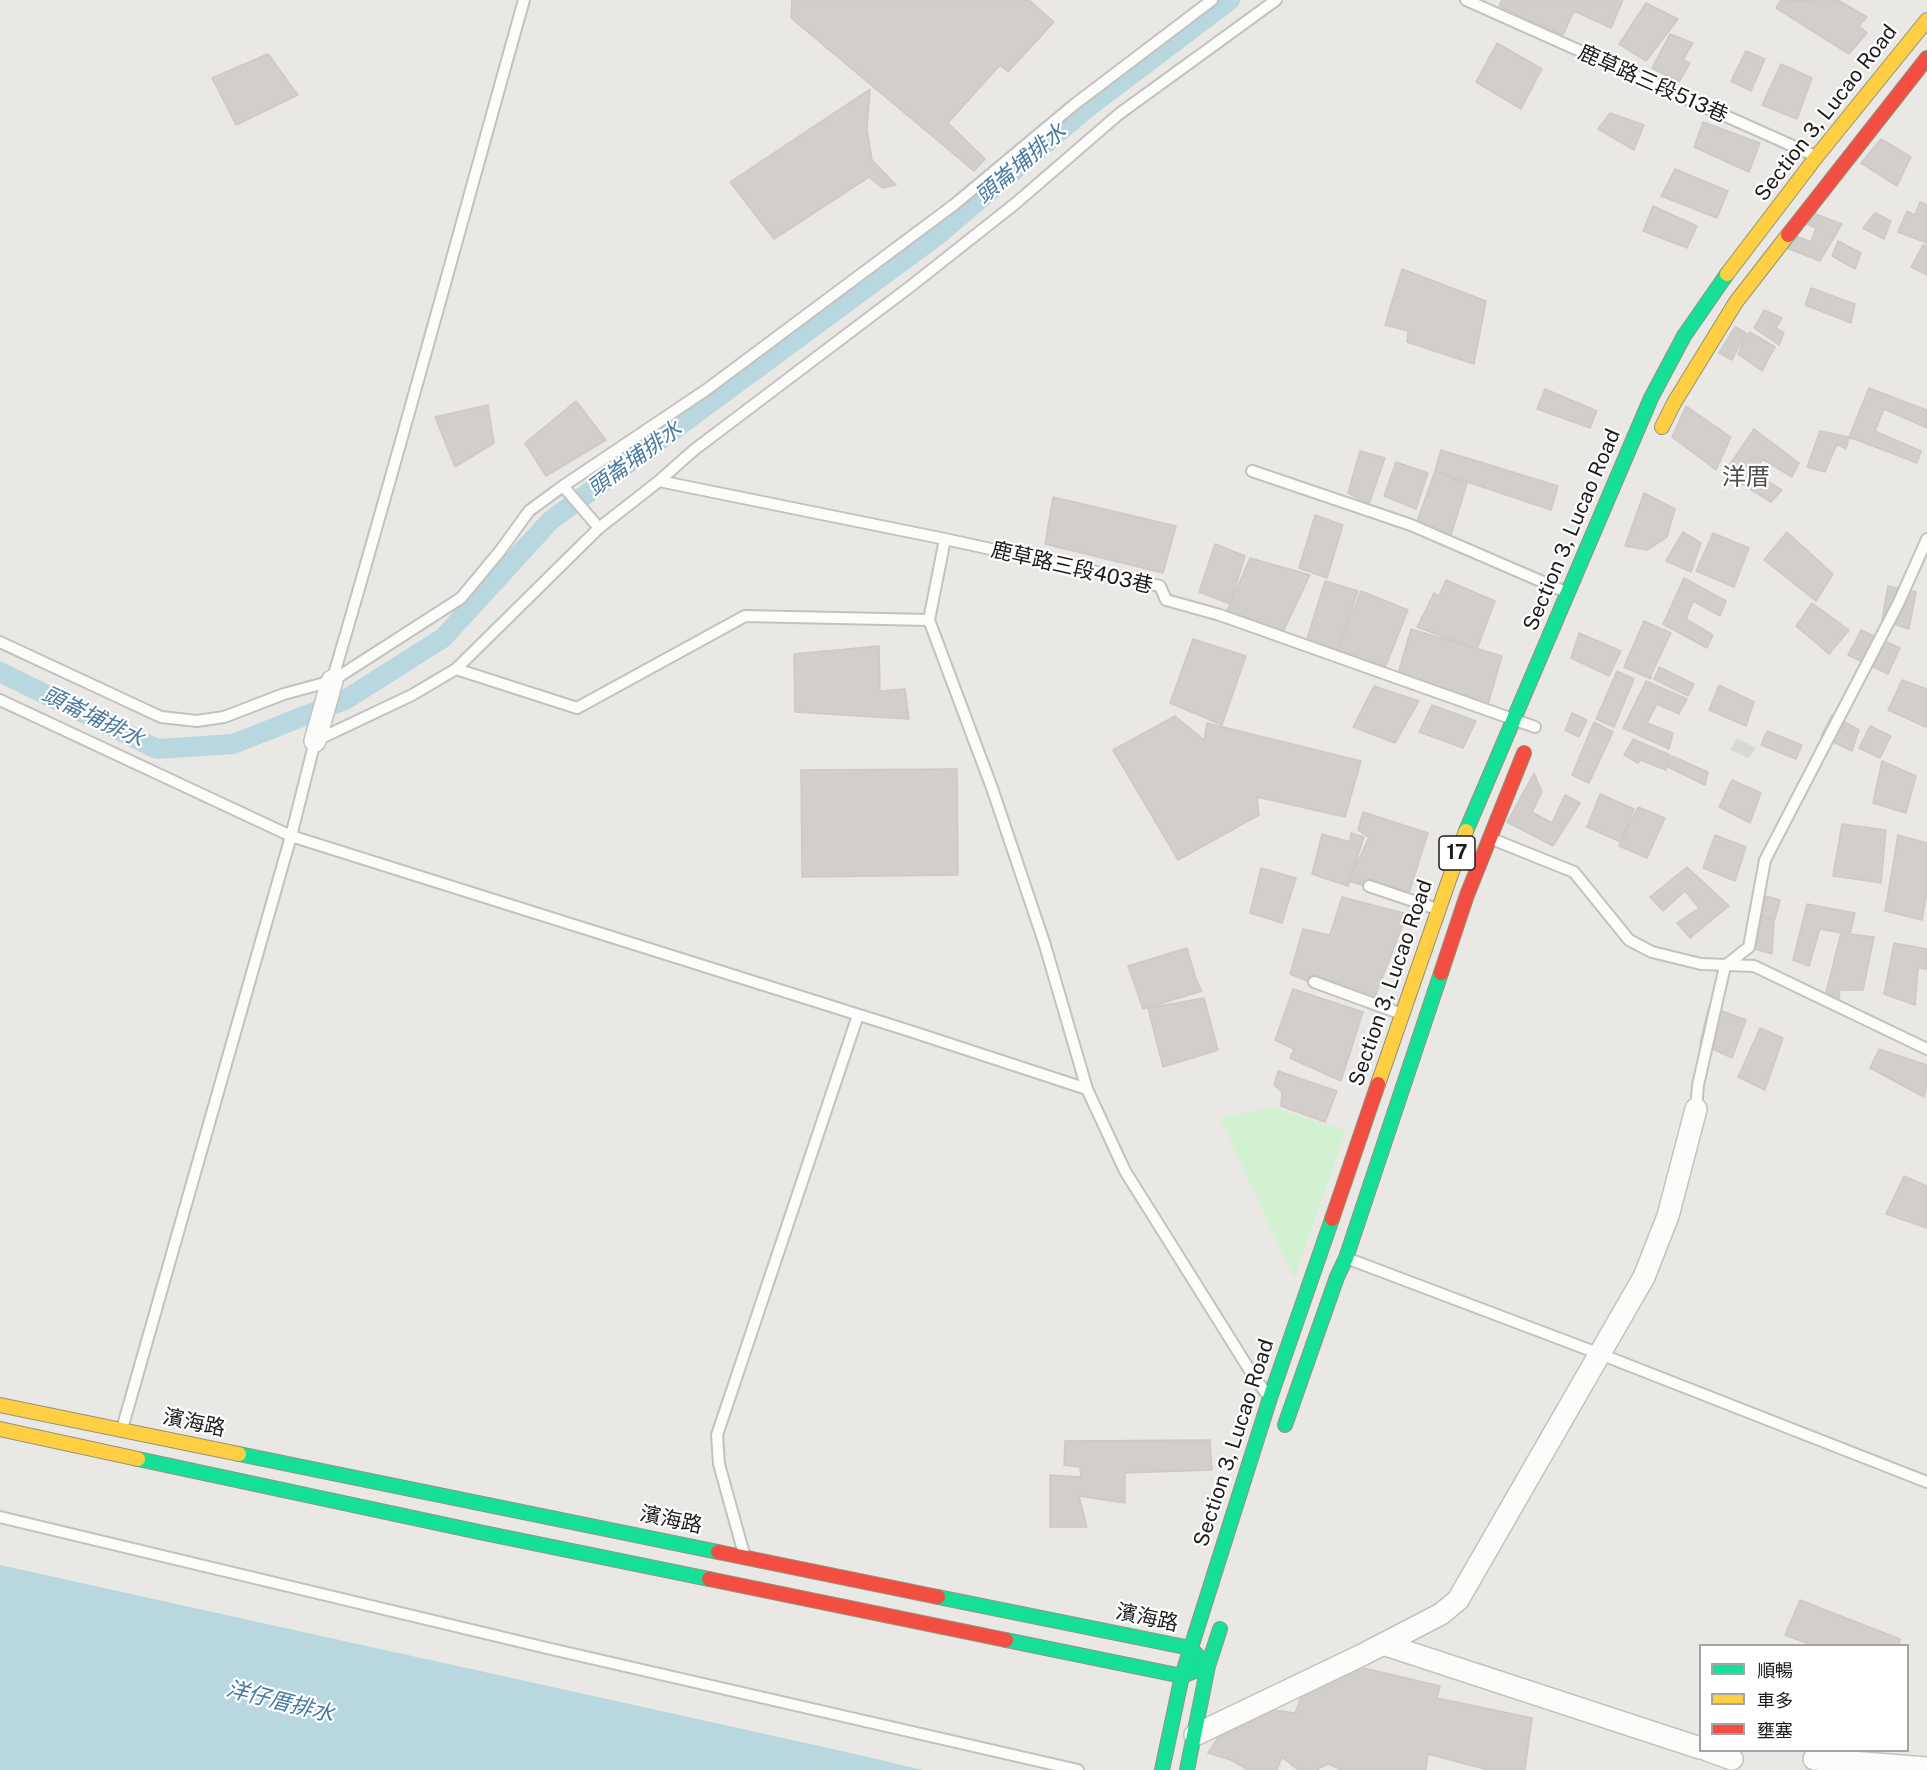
<!DOCTYPE html>
<html>
<head>
<meta charset="utf-8">
<style>
	body { margin:0 }
	#map { position:relative; width:1927px; height:1770px; overflow:hidden; background:#eae8e4; font-family:"Public Sans","Noto Sans TC",sans-serif }
	canvas { display:block }
	.legend { position:absolute; left:1699px; top:1644px; width:210px; height:108px; box-sizing:border-box; background:#fff; border:2px solid #a4a4a4; margin:0; padding:8px 10px; list-style:none; font-size:18px; color:#1c1c1c }
	.legend li { display:flex; align-items:center; gap:12px; height:30px }
	.legend b { width:30px; border:2px solid #a4a4a4 }
</style>
</head>
<body>
<div id="map">
<canvas width="1927" height="1770"></canvas>
<ul class="legend">
<li><b style="height:8px;background:#16e098"></b>順暢</li>
<li><b style="height:8px;background:#ffcf43"></b>車多</li>
<li><b style="height:8px;background:#f24e42"></b>壅塞</li>
</ul>
</div>
<script>
const c = document.querySelector('canvas').getContext('2d');
c.lineJoin = 'round';
function fill(path, color) { c.fillStyle = color; c.fill(path, 'evenodd'); }
function trace(path, color, width, dash) { c.strokeStyle = color; c.lineWidth = width; c.lineCap = dash ? 'butt' : 'round'; c.setLineDash(dash || []); c.stroke(path); }
function drawText(font, color, halo, rows, align = 'center') {
  c.font = font + ' "Public Sans","Noto Sans TC",sans-serif'; c.lineWidth = 4.5; c.setLineDash([]); c.textBaseline = 'middle'; c.strokeStyle = halo; c.fillStyle = color; for (const [text, x, y, turn = 0] of rows) {
    c.save(); c.translate(x, y); c.rotate((+turn || 0) * Math.PI / 180); c.textAlign = isNaN(turn) ? turn : align; if (halo) c.strokeText(text, 0, 0); c.fillText(text, 0, 0); c.restore();
  }
}
const residential = new Path2D(`
	M1737 738 1756 748 1749 758 1730 750Z`);
const park = new Path2D(`
	M1271 1107 1346 1131 1294 1278 1220 1118Z`);
const water = new Path2D(`
	M0 1565 842 1751 923 1770H0Z`);
const canal = new Path2D(`
	M0 672 157 749 233 744 345 700 443 638 550 521 938 235 1087 108 1230 0`);
const building = new Path2D(`
	M792 0H1029L1054 22 1008 72 1000 65 948 123 985 159 974 171 791 18Z
	M1502 0H1623L1611 28 1574 11 1563 35 1499 6Z
	M1781 0 1812 1 1813 0H1838L1867 17 1859 26 1867 33 1849 54 1776 8Z
	M1646 3 1678 19 1646 61 1619 44Z
	M1670 34 1693 43 1683 60 1690 63 1679 82 1652 68Z
	M1497 43 1542 69 1521 109 1476 82Z
	M1746 51 1765 59 1751 91 1731 81Z
	M268 54 298 95 236 125 212 78Z
	M1781 64 1812 78 1797 119 1762 105Z
	M870 89 867 129 872 160 896 185 882 188 869 177 774 239 730 182Z
	M1610 113 1644 125 1634 150 1598 129Z
	M1703 122 1760 143 1749 172 1694 147Z
	M1881 139 1911 157 1897 186 1861 163Z
	M1675 169 1728 191 1717 218 1661 196Z
	M1920 202 1927 205V243L1898 232 1907 211 1915 215Z
	M1653 206 1697 226 1687 248 1643 231Z
	M1805 210 1842 224 1820 261 1779 245 1788 233 1811 242 1816 228 1798 220Z
	M1875 213 1891 221 1884 239 1863 228Z
	M1838 241 1861 253 1855 269 1832 256Z
	M1923 245 1927 246V275L1911 267Z
	M1402 269 1486 301 1474 364 1407 342 1408 331 1385 325Z
	M1811 288 1855 304 1851 323 1805 305Z
	M1764 310 1782 318 1776 328 1784 333 1779 345 1754 328Z
	M1735 327 1746 333 1732 360 1719 353Z
	M1750 332 1775 347 1762 371 1738 354 1742 345 1741 342Z
	M1869 388 1927 410V428L1884 409 1875 431 1921 451 1917 463 1849 437Z
	M1545 389 1597 411 1590 428 1537 409Z
	M576 401 606 440 546 476 525 443Z
	M488 405 494 443 455 467 435 417Z
	M1686 406 1731 437 1716 470 1672 437Z
	M1754 429 1799 463 1792 477 1762 459 1756 474 1782 490 1771 502 1724 473Z
	M1820 431 1849 437 1846 449 1837 444 1825 472 1807 467Z
	M1441 450 1558 486 1551 510 1435 471Z
	M1360 451 1385 458 1369 504 1348 493Z
	M1396 462 1428 473 1416 509 1384 496Z
	M1435 471 1467 484 1449 541 1415 527Z
	M1644 493 1675 509 1667 537 1647 550 1625 546Z
	M1053 497 1176 526 1163 573 1045 544Z
	M1315 515 1343 525 1327 578 1299 568Z
	M1683 532 1701 543 1691 572 1666 561Z
	M1787 532 1833 574 1816 601 1764 560Z
	M1713 533 1749 548 1734 587 1696 571Z
	M1215 544 1245 556 1230 604 1199 592Z
	M1250 558 1310 575 1283 632 1227 611Z
	M1684 578 1726 601 1720 616 1693 601 1686 619 1713 635 1707 648 1663 624Z
	M1446 580 1495 601 1477 649 1417 627 1434 593 1439 596Z
	M1325 581 1358 591 1335 656 1306 642Z
	M1888 586 1916 592 1909 629 1882 620Z
	M1361 591 1408 610 1383 673 1335 656Z
	M1812 603 1849 630 1829 654 1796 626Z
	M1644 621 1671 633 1651 675V679L1624 667Z
	M1411 629 1502 656 1488 704 1397 677Z
	M1861 630 1900 648 1888 674 1848 655Z
	M1579 633 1621 651 1609 676 1571 658Z
	M1193 639 1246 656 1222 725 1170 703Z
	M879 646 880 691 905 689 909 719 795 712 794 654Z
	M1659 667 1694 684 1688 696 1654 679Z
	M1617 671 1634 679 1614 727 1596 719Z
	M1902 680 1927 689 1926 727 1888 710Z
	M1646 681 1687 699 1679 714 1657 704 1647 723 1673 733 1669 749 1623 728Z
	M1719 685 1754 702 1746 726 1709 710Z
	M1374 686 1419 701 1395 743 1353 727Z
	M1432 705 1476 721 1463 748 1419 732Z
	M1572 713 1587 720 1579 737 1565 730Z
	M1832 715 1859 730 1852 751 1821 736Z
	M1175 716 1204 740 1207 723 1361 761 1345 817 1257 797 1259 815 1178 860 1113 750Z
	M1594 722 1613 732 1589 783 1572 775Z
	M1870 726 1891 736 1880 758 1859 748Z
	M1767 731 1802 745 1796 759 1761 745Z
	M1633 739 1670 755 1666 770 1640 760 1638 763 1624 755Z
	M1672 756 1708 772 1705 785 1668 767Z
	M1882 761 1916 776 1906 813 1873 803Z
	M957 769 958 875 802 877 801 770Z
	M1534 773 1542 792 1532 812 1552 823 1565 795 1580 803 1553 846 1507 822Z
	M1732 780 1761 793 1750 823 1719 807Z
	M1600 794 1634 809 1621 842 1587 827Z
	M1638 807 1665 818 1647 858 1619 846Z
	M1363 812 1428 833 1407 899 1349 881 1369 837 1358 830Z
	M1842 824 1886 830 1881 883 1833 876Z
	M1351 833 1364 837 1348 886 1312 874 1322 834 1350 842Z
	M1715 835 1746 847 1735 881 1703 868Z
	M1898 835 1927 843V892L1922 920 1885 911Z
	M1687 867 1729 906 1690 938 1677 923 1699 908 1685 891 1663 911 1650 897Z
	M1261 868 1296 878 1282 923 1250 913Z
	M1758 894 1780 900 1775 919 1752 914Z
	M1342 897 1407 914 1371 1007 1290 974 1303 929 1330 935Z
	M1807 904 1855 913 1850 934 1874 937 1863 990H1840L1839 999 1826 993 1841 933 1820 929 1809 966 1793 960Z
	M1752 916 1774 920 1772 954 1749 947Z
	M1894 943 1927 949V969L1918 968 1915 1005 1884 994Z
	M1187 948 1196 979 1202 991 1143 1009 1128 966Z
	M1293 989 1363 1012 1341 1081 1290 1058 1294 1049 1275 1040Z
	M1204 998 1218 1050 1163 1067 1148 1008Z
	M1709 1006 1746 1020 1732 1058 1700 1043Z
	M1760 1028 1783 1038 1765 1090 1738 1077Z
	M1879 1049 1927 1065V1084L1924 1097 1870 1068Z
	M1278 1071 1337 1091 1325 1122 1281 1106 1282 1092 1274 1085Z
	M1904 1176 1927 1186V1228L1886 1214Z
	M1210 1440 1212 1470 1125 1473V1503L1079 1496 1087 1527H1050V1475L1081 1477 1080 1467 1064 1465 1065 1441Z
	M1800 1600 1900 1639 1899 1646H1814L1785 1635Z
	M1355 1666 1440 1686 1437 1698 1532 1718 1525 1770H1488L1428 1754 1426 1770H1342L1328 1764 1316 1770H1298L1282 1757 1277 1770H1248L1231 1760 1208 1753 1226 1726 1236 1729V1720L1260 1708 1295 1713 1303 1692Z`);
const lane = new Path2D(`
	M1466 0 1813 155
	M1252 471 1411 525 1566 592
	M659 481 945 539 1160 586 1166 600 1220 615 1535 727
	M563 486 599 528
	M945 539 929 620 992 788 1044 942 1087 1089 1125 1171 1254 1377 1266 1393
	M0 642 161 717 197 721 224 717 284 694 332 681 461 598 500 551 529 511 563 486 706 390 955 204 1075 104 1212 0
	M456 669 577 708 745 616 929 620
	M332 681C399 455 460 227 524 0
	M0 700 291 836 910 1031 1087 1089
	M1492 839 1574 872 1629 940 1652 952 1701 964 1754 966 1927 1049
	M1369 886 1434 908
	M1314 982 1399 1013
	M1696 1109 1698 1085 1725 966 1749 947 1765 860 1898 604 1927 539
	M1349 1259 1600 1354 1927 1482
	M122 1429 291 836 315 741 412 695 456 669 599 528 659 481 694 450 911 286 1016 203 1119 114 1276 0
	M0 1517 551 1649 1078 1770
	M744 1554 719 1464 717 1435 858 1015`);
const street = new Path2D(`
	M315 741 332 681
	M1383 1644 1700 1748
	M1195 1735 1362 1655 1441 1614 1458 1600 1644 1277 1668 1216 1696 1109
	M1707 1750 1732 1759
	M1814 1759 1927 1768`);
const fast = new Path2D(`
	M1466 831 1651 398 1684 336 1727 274
	M1285 1425 1337 1277 1346 1258 1441 973
	M239 1454 718 1552
	M138 1459 479 1532 709 1579
	M938 1597 1190 1648 1208 1666 1182 1676 1006 1640
	M1162 1770 1182 1676 1270 1398 1332 1219
	M1187 1770 1208 1666 1220 1629`);
const slow = new Path2D(`
	M1727 274 1817 156 1927 20
	M1662 427 1674 403 1736 302 1788 235
	M1378 1084 1466 831
	M0 1405 239 1454
	M0 1429 138 1459`);
const jam = new Path2D(`
	M1788 235 1927 58
	M1441 973 1467 895 1524 753
	M1332 1219 1378 1084
	M718 1552 938 1597
	M709 1579 1006 1640`);
const shields = [
	[1457,853,36]
];
const shieldNames = [
	["17",1457,853]
];
const streetNames = [
	["鹿草路三段513巷",1653,84,24],
	["Section 3, Lucao Road",1826,113,-52],
	["Section 3, Lucao Road",1572,530,-67],
	["鹿草路三段403巷",1072,568,13],
	["Section 3, Lucao Road",1391,983,-71],
	["濱海路",194,1423,12],
	["Section 3, Lucao Road",1234,1443,-72],
	["濱海路",671,1520,12],
	["濱海路",1147,1618,12]
];
const waterNames = [
	["頭崙埔排水",1021,164,-40],
	["頭崙埔排水",635,459,-36],
	["頭崙埔排水",93,717,26],
	["洋仔厝排水",280,1702,14]
];
const quarterNames = [
	["洋厝",1746,478]
];
fill(residential, '#d9d8d6');
fill(park, '#d1f1d0');
fill(water, '#b8d7de');
trace(canal, '#b8d7de', 20);
fill(building, '#d1cecb');
trace(building, '#cdc9c5', 1.5);
trace(lane, '#c3c2c0', 14);
trace(street, '#c3c2c0', 24);
trace(fast, '#93937d', 16);
trace(slow, '#93937d', 16);
trace(jam, '#93937d', 16);
trace(lane, '#fcfcfb', 10);
trace(street, '#fcfcfb', 21);
trace(fast, '#16e098', 14);
trace(slow, '#ffcf43', 14);
trace(jam, '#f24e42', 14);
for (const [x, y, w] of shields) { const box = new Path2D(); box.roundRect(x - w / 2, y - 17, w, 34, 4.5); c.fillStyle = '#fff'; c.fill(box); trace(box, '#1c1c1c', 1.5); }
drawText('bold 20px', '#1c1c1c', null, shieldNames);
drawText('21px', '#1c1c1c', '#fff', streetNames);
drawText('italic 22px', '#4779a1', '#fff', waterNames);
drawText('24px', '#4f4f4f', '#fff', quarterNames);
</script>
</body>
</html>
